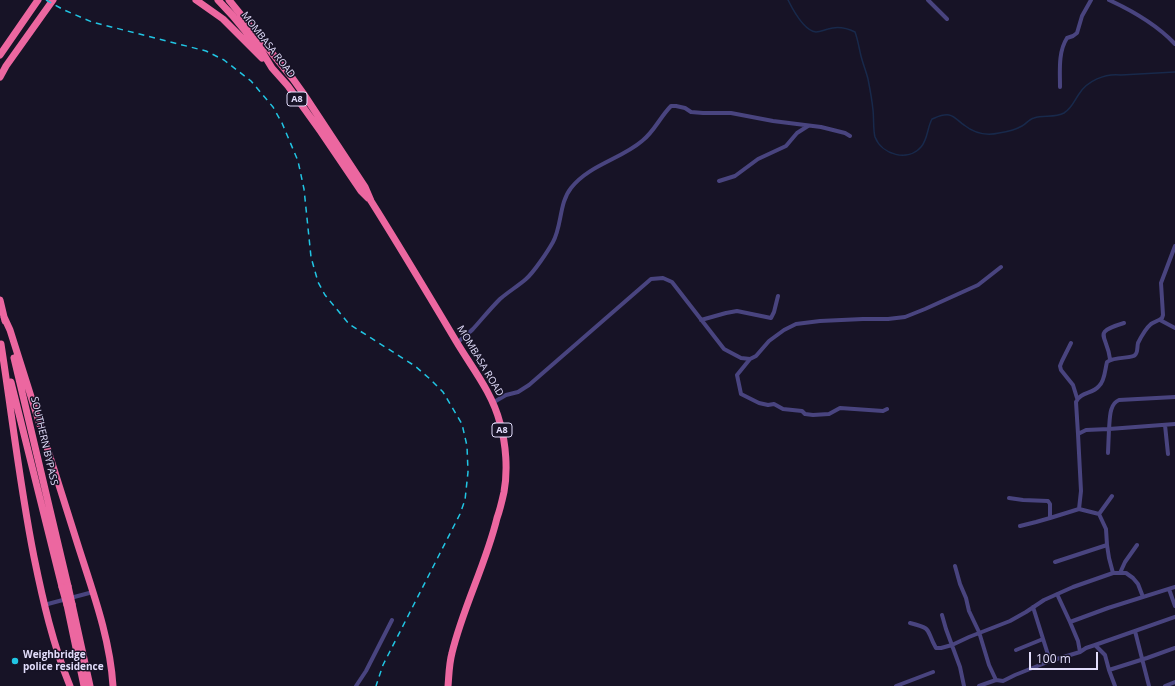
<!DOCTYPE html>
<html>
<head>
<meta charset="utf-8">
<style>
	body { margin:0 }
	#map { position:relative; width:1175px; height:686px; overflow:hidden; background:#171326; font-family:"Open Sans",sans-serif }
	canvas { display:block }
	.scale { position:absolute; left:1029px; top:652px; width:69px; height:18px; box-sizing:border-box; border:2px solid #e2ddfb; border-top:0; padding-left:5px; font-size:12px; line-height:14px; white-space:nowrap; color:#e2ddfb; -webkit-text-stroke:3px #171326; paint-order:stroke }
</style>
</head>
<body>
<div id="map">
<canvas width="1175" height="686"></canvas>
<div class="scale">100 m</div>
</div>
<script>
const c = document.querySelector('canvas').getContext('2d');
c.lineJoin = 'round';
function trace(path, color, width, dash) { c.strokeStyle = color; c.lineWidth = width; c.lineCap = dash ? 'butt' : 'round'; c.setLineDash(dash || []); c.stroke(path); }
function drawText(font, color, halo, rows, align = 'center') {
  c.font = font + ' "Open Sans",sans-serif'; c.lineWidth = 3; c.setLineDash([]); c.textBaseline = 'middle'; c.strokeStyle = halo; c.fillStyle = color; for (const [text, x, y, turn = 0] of rows) {
    c.save(); c.translate(x, y); c.rotate((+turn || 0) * Math.PI / 180); c.textAlign = isNaN(turn) ? turn : align; if (halo) c.strokeText(text, 0, 0); c.fillText(text, 0, 0); c.restore();
  }
}
const stream = new Path2D(`
	M788 0C793 10 804 31 816 32 820 32 824 30 828 29 837 26 847 28 855 32 858 40 859 48 861 56 863 64 866 71 868 79 870 89 872 100 873 110 874 118 873 130 875 137 882 155 908 162 921 147 928 139 927 128 932 119 937 117 943 114 949 115 955 116 959 122 964 125 974 133 986 136 999 133 1006 132 1015 130 1022 126 1026 124 1029 119 1034 118 1044 115 1055 118 1064 113 1072 108 1074 101 1079 94 1087 81 1105 73 1121 75L1175 72`);
const street = new Path2D(`
	M928 0 947 19
	M1109 0C1133 11 1157 25 1175 44
	M1060 87C1060 71 1058 52 1067 38L1073 36 1077 33 1082 16 1091 0
	M719 181 735 176 758 159 786 146 797 133 808 126
	M701 320 726 313 737 311 771 318 774 312 778 296
	M1160 320 1175 328
	M457 343C462 338 468 334 473 329 482 319 490 309 500 299 508 292 518 286 526 279 534 272 548 251 553 242 562 226 559 203 571 188 589 165 621 159 642 141 654 132 660 117 671 106H676L685 108 691 112 703 113H731L773 121 821 127 845 133 850 136
	M1071 343 1062 361 1060 366 1061 370 1073 385 1077 398
	M750 359 737 375 741 394 759 403 768 405 774 404 783 409 802 411 805 414 813 415 829 414 840 408 883 411 887 409
	M1110 359C1107 334 1091 333 1124 323
	M494 402 506 395 518 392 529 385 651 279 663 278 672 282 724 349 741 358 750 359 756 356 769 341 784 330 796 324 820 321 863 319H888L905 317 925 309 978 285 1001 267
	M1165 425 1168 454
	M1078 434 1076 402C1080 392 1093 394 1099 386 1105 381 1105 369 1107 362 1115 356 1132 359 1135 355 1138 353 1137 347 1138 343 1141 337 1145 329 1151 324 1154 322 1158 321 1162 318L1163 315 1161 283 1175 246
	M1108 453 1109 429 1175 424
	M1009 498 1023 500 1048 501 1050 504V518L1079 509
	M1099 514 1112 496
	M1020 526 1036 522 1050 518
	M1107 545 1106 529 1099 514 1079 509 1081 491 1078 434 1086 430 1109 429C1110 419 1109 404 1119 400L1175 397
	M1055 562 1107 545 1109 558 1113 573
	M955 566 960 584 966 598 969 611 979 632 989 665 996 680
	M1120 573 1125 562 1137 545
	M1169 589 1175 606
	M1057 594 1070 622
	M44 605 93 592
	M1033 607 1050 661
	M942 615 946 629 960 667 964 686
	M910 623C934 629 925 629 936 648H941L952 645 969 637 1010 621 1026 612 1044 600 1073 587 1113 573H1126L1133 578 1138 584 1143 597
	M1135 631 1149 686
	M1095 645 1175 617
	M1016 650 1043 639
	M1080 652 1078 641 1070 622 1108 608 1175 587
	M1109 670 1147 658 1175 648
	M356 686 366 671 392 620
	M896 686 933 672
	M979 686 996 680 1003 681 1015 675 1050 661 1080 652 1086 648 1095 645 1105 655 1109 670 1115 686
	M1165 686 1175 682`);
const highway = new Path2D(`
	M196 0 223 19 262 58
	M218 0 232 15 261 50 272 68 288 86 321 132 361 191 368 198
	M229 0 293 79 303 93 365 187 371 201C400 247 428 294 456 341 472 368 492 392 500 423 506 444 508 470 504 492 502 501 500 510 497 518 486 564 463 607 452 653 449 664 449 675 448 686
	M0 55 38 0
	M0 77 6 66 53 0
	M0 300 5 321
	M4 317 10 330C32 400 54 469 76 539 91 587 110 636 113 686
	M1 344C12 415 20 487 34 557 43 601 53 645 70 686
	M14 358 68 586
	M11 382 62 587
	M72 604 90 686
	M67 605 84 686`);
const rail = new Path2D(`
	M46 0 64 10 92 22 206 51 224 60 251 81 273 107 282 123 298 161 304 189 311 257 318 282 325 295 349 324 415 366 430 379 443 392 462 424 467 446 468 472 465 500 460 514 383 665 376 686`);
const highwayBridge = new Path2D(`
	M68 586 72 604
	M62 587 67 605`);
const markers = [
	[15,661,4,"#21c5e3"]
];
const shields = [
	[297,99,20],
	[502,430,20]
];
const shieldNames = [
	["A8",297,99],
	["A8",502,430]
];
const streetNames = [
	["MOMBASA ROAD",268,45,52],
	["MOMBASA ROAD",480,361,59],
	["SOUTHERN BYPASS",44,441,77]
];
const poiNames = [
	["Weighbridge",23,655],
	["police residence",23,667]
];
trace(stream, '#18294b', 1.5);
trace(street, '#49447f', 4);
trace(highway, '#ec67a0', 7);
trace(rail, '#21c5e3', 1.5, [6, 5]);
trace(highwayBridge, '#ec67a0', 7);
for (const [x, y, r, color] of markers) { const dot = new Path2D(); dot.arc(x, y, r, 0, 2 * Math.PI); c.fillStyle = color; c.fill(dot); trace(dot, '#171326', 1.5); }
for (const [x, y, w] of shields) { const box = new Path2D(); box.roundRect(x - w / 2, y - 7, w, 14, 3); c.fillStyle = '#171326'; c.fill(box); trace(box, '#e2ddfb', 1); }
drawText('bold 9px', '#e2ddfb', null, shieldNames);
drawText('10px', '#e2ddfb', '#171326', streetNames);
drawText('bold 10px', '#e2ddfb', '#171326', poiNames, 'left');
</script>
</body>
</html>
